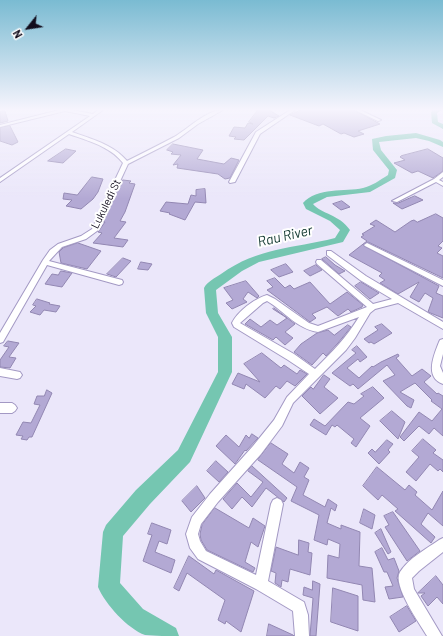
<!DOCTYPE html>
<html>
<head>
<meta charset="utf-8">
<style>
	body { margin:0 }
	#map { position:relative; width:443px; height:636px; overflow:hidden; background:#ebe7fa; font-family:Barlow,sans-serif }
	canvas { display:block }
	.north { position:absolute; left:8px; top:8px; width:40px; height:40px; -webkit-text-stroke:3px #fff; paint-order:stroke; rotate:240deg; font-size:11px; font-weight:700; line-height:16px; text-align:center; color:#120d1d }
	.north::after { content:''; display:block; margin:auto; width:14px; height:18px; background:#120d1d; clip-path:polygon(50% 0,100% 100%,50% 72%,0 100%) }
</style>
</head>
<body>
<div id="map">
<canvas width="443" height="636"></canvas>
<div class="north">N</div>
</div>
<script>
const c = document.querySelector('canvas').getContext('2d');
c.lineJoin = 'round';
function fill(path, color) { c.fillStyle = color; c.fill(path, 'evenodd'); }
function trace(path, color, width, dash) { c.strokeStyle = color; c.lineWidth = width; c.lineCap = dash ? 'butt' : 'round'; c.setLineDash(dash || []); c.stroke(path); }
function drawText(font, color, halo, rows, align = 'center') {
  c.font = font + ' Barlow,sans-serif'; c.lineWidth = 4; c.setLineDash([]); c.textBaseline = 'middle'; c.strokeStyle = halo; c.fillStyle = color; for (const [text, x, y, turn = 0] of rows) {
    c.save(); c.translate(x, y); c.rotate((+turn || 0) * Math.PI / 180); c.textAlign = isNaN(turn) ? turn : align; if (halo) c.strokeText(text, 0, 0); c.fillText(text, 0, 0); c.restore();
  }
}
const river = new Path2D(`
	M433 110H442L437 113 438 122 443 124V129L432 123 431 112Z
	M416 133 440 140 443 142V147L429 141 416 138 379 142 381 150 397 170 395 178 370 192 327 197 313 204C321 214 339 214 350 230L343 242 259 262 242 271 216 290 218 313 232 337V372L190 462 150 504 123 536 120 583 143 609 176 628 179 636C170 636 154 636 145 635 128 629 105 604 98 587L103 532 106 525 136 490 178 450 218 372V337L206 313 204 288C207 282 215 278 221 274 259 247 292 249 335 238L340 230 330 221 306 209 303 203C317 187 345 192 363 188 372 186 380 180 388 175L389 170 373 150 372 139 386 136Z`);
const building = new Path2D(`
	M258 110H269L279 116 274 118 268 116 244 140 234 139 236 137 229 136 234 127 245 128 248 123 253 124 249 122Z
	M301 110H354L380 124 358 131 364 134 354 137 344 133 341 134 323 124 319 126 290 115Z
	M5 111 8 121 0 123V112Z
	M10 126 18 142 12 145 0 141V128Z
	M173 144 203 150 197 159 224 164 231 158 239 160 230 178 225 179 218 174 177 168 178 164 173 165 181 155 171 154 173 152 167 150Z
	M66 149 76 151 63 163 48 161Z
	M428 149 443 158V171L433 178 418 171 412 173 394 163 405 160 400 157 401 156Z
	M92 177 103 179 98 192 93 199 81 209 66 206 72 200 63 199 64 193 77 195Z
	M123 180 131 181 129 183 135 184 125 212 120 221 126 222 114 238 128 240 123 247 93 243 102 233 98 232 105 222H103Z
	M205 189 206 203 195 202 185 220 169 214 170 213 160 211 166 202 188 204 191 195 196 196V190Z
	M415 196 423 200 402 209 393 203H398Z
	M342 201 350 207 341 210 333 204Z
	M436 214 443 218V241L438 246 442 248 437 253 443 256V278L368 242 363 245 439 286 436 293 443 296V318L428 312 433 298 425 293 419 302 410 297 419 282 398 294 380 283 385 280 379 276 382 273 349 255 367 241 361 237 364 235 362 234 375 226 370 224 376 220 395 232 411 221 414 220 417 222Z
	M78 243 101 251 87 269 61 263 59 252 63 248Z
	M326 257 335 265 345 271 339 274 322 259Z
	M123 258 131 261 116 277 107 274Z
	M141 262 152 264 148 270 138 269Z
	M286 264 293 272 279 277 271 270Z
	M316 265 322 270 310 276 304 271Z
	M61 271 72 273 62 287 45 284 52 274 58 275Z
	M275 278 285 288 290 285 294 289 310 282 330 304 347 292 363 305 362 307 351 312 348 309 338 316 327 307 312 314 316 318 310 322 267 290 273 287 267 281Z
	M246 281 259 296 257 298 248 292 243 299 247 302 232 309 226 303 233 300 224 288Z
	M361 282 379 293 370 299 355 286Z
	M37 299 50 303 49 304 60 306 56 312 44 310 40 315 30 312 36 306 33 305Z
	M274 308 295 324 285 332 293 338 285 345 276 337 273 340 245 324 250 319 261 327 270 320 277 325 287 318 273 309Z
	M382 324 392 333 374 344 371 342 369 343 364 339 378 330 375 327Z
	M348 325 351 327 338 343 326 356 323 353 312 365 294 352 301 344 317 333 328 330 334 335Z
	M8 341 19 343 9 357 16 358 10 368 0 367V360L9 347 4 346Z
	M357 346 367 357 360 362 358 359 347 368 359 378 372 366 373 367 381 362 398 354 399 356 396 358 412 376 422 369 431 376 424 382 437 394 438 393 443 396V436L434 428 429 434 419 426 404 441 400 437 419 412 432 421 442 409 431 401 432 400 415 383 400 392 414 400 411 408 407 406 383 381 395 375 387 365 358 389 353 384 350 386 332 373 356 353 352 350Z
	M262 353 281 368 284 365 297 374 300 370 307 374 295 386 287 381 280 389 276 386 265 398 246 384 244 389 232 384 238 373 260 382 244 364Z
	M324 375 330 379 324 387 338 398 320 414 302 396 311 387 313 389Z
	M373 387 384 398 360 418 370 426 356 447 351 443 354 439 337 425 335 427 332 425 326 435 310 425 314 419 325 426 348 402 354 404 364 396 361 394Z
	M47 390 52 393 32 437H29L27 440 21 439 23 436 16 435 23 422 31 423 40 405 34 404 37 396H44Z
	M392 411 405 422 398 439 380 421Z
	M252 434 258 438 246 451 245 450 235 464 216 446 226 435 239 447 246 435 249 438Z
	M423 439 436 450 433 453 443 460V472L440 469 438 471 430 464 416 481 406 472 419 457 412 451Z
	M387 440 393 444 388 450 390 452 379 464 368 453 372 449 375 452Z
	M271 443 288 454 282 464 294 473 300 462 309 468 304 477 309 480 303 495 325 507 328 499 337 505 335 511 331 508 327 523 341 529V525L360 532 359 566 372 568 375 602 363 600 362 585 327 578 328 555 339 558 340 544 328 539 327 545 314 540 319 515 291 501 297 487 258 460Z
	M216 461 228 472 219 482 207 471Z
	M252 466 287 498 284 502 266 488 252 507 242 497 232 509 223 499 237 483 251 497 263 482 248 471Z
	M377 467 405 490 409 485 417 492 415 495 432 510 443 491V526L428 513 421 524 435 537 431 543 395 511 398 509 382 495 378 500 363 486Z
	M197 486 205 498 191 512 182 501Z
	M215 508 249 528 253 518 265 526 258 547 251 542 245 562 255 568 253 572 207 550 201 540 200 534 202 525Z
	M364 509 375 515 372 529 360 523Z
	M393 512 420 551 407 561 385 527 389 525 384 516Z
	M152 523 171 530 167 544 159 541 155 552 175 560 171 573 143 561 152 535 148 534Z
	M381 529 391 552 388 554 375 533Z
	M299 540 309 543 308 552 312 553 310 575 290 569 288 582 282 580 281 587 275 583 276 573 271 571 276 547 298 555Z
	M382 548 388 560 394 558 399 571 397 578 403 597 389 599 385 587 393 586 387 572H384L375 552Z
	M189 556 214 574 216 570 254 591 241 632 226 621 225 624 218 620 225 600 187 573 179 591 174 588Z
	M436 576 443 585V604L437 597 428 606 421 596 425 593H418Z
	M313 581 320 584 316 636H310L313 598 303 595 304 587 312 590Z
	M333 588 358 596V631L331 622Z
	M407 606 416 621 399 632 390 617Z
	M269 624 293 635 294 636H267Z`);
const street = new Path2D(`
	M59 110H72L93 114 98 110H103L72 132C91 139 113 144 127 161 143 153 159 145 174 137 188 129 206 110 223 110L198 124 179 138 128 164 97 231 86 239 62 247 49 261 122 280 123 282 122 284 119 285 47 265 3 342 0 343V333L43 260 50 250 58 244 81 236 92 229 123 163C110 146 88 141 69 134L0 182V178L90 116 65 111 0 127V125Z
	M290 110H295L260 134 235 182 230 183 229 182 256 132Z
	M355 110H360L381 120 378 121Z
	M443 172V177L439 180 443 182V186L436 182 397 202 392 201 434 179Z
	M367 243 443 280V286L365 246 364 245Z
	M327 251H331L366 276 443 322V329L398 303 375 309 370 313 355 338 346 350 293 403 282 426 261 454 218 502 201 524 198 534 200 541 206 551 256 575 271 504 273 500 277 498 281 500 283 504 268 581 304 602 308 615 309 636H295L293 611 256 589 198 559 190 548 186 534 192 517 210 494 253 446 274 420 287 397 309 374 288 360 234 327 232 323C238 311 254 299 267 295L275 299 309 323 318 326 367 307 317 264 316 262 317 260H321L373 304 392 299 360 280 327 255ZM267 301C284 311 297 329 318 332L359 317C346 338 333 351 315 369L294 354 240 323 263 303Z
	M443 339V354L440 366 443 373V384C424 377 434 355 439 342L440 340Z
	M0 368 20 372 22 375 20 378 17 379 0 376Z
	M0 403H12L15 405 17 408 15 411 12 413H0Z
	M443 538V552L419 571 412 578 414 589 442 636H427C420 624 392 585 400 572 409 558 426 549 439 540Z`);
const farStreetnames = [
	["Lukuledi St",106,204,-64]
];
const waterNames = [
	["Rau River",285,236,-13]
];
fill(river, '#75c6b1');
fill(building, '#b3a9d4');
trace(building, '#9287b2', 1);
trace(street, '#a399c4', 2);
fill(street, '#fff');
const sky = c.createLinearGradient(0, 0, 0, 199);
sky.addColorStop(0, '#7abbd2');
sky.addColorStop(0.55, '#f6f4fd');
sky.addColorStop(1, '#f6f4fd00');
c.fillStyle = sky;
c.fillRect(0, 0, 443, 199);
drawText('11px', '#120d1d', '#fff', farStreetnames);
drawText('italic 14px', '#0f362e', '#fff', waterNames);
</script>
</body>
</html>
